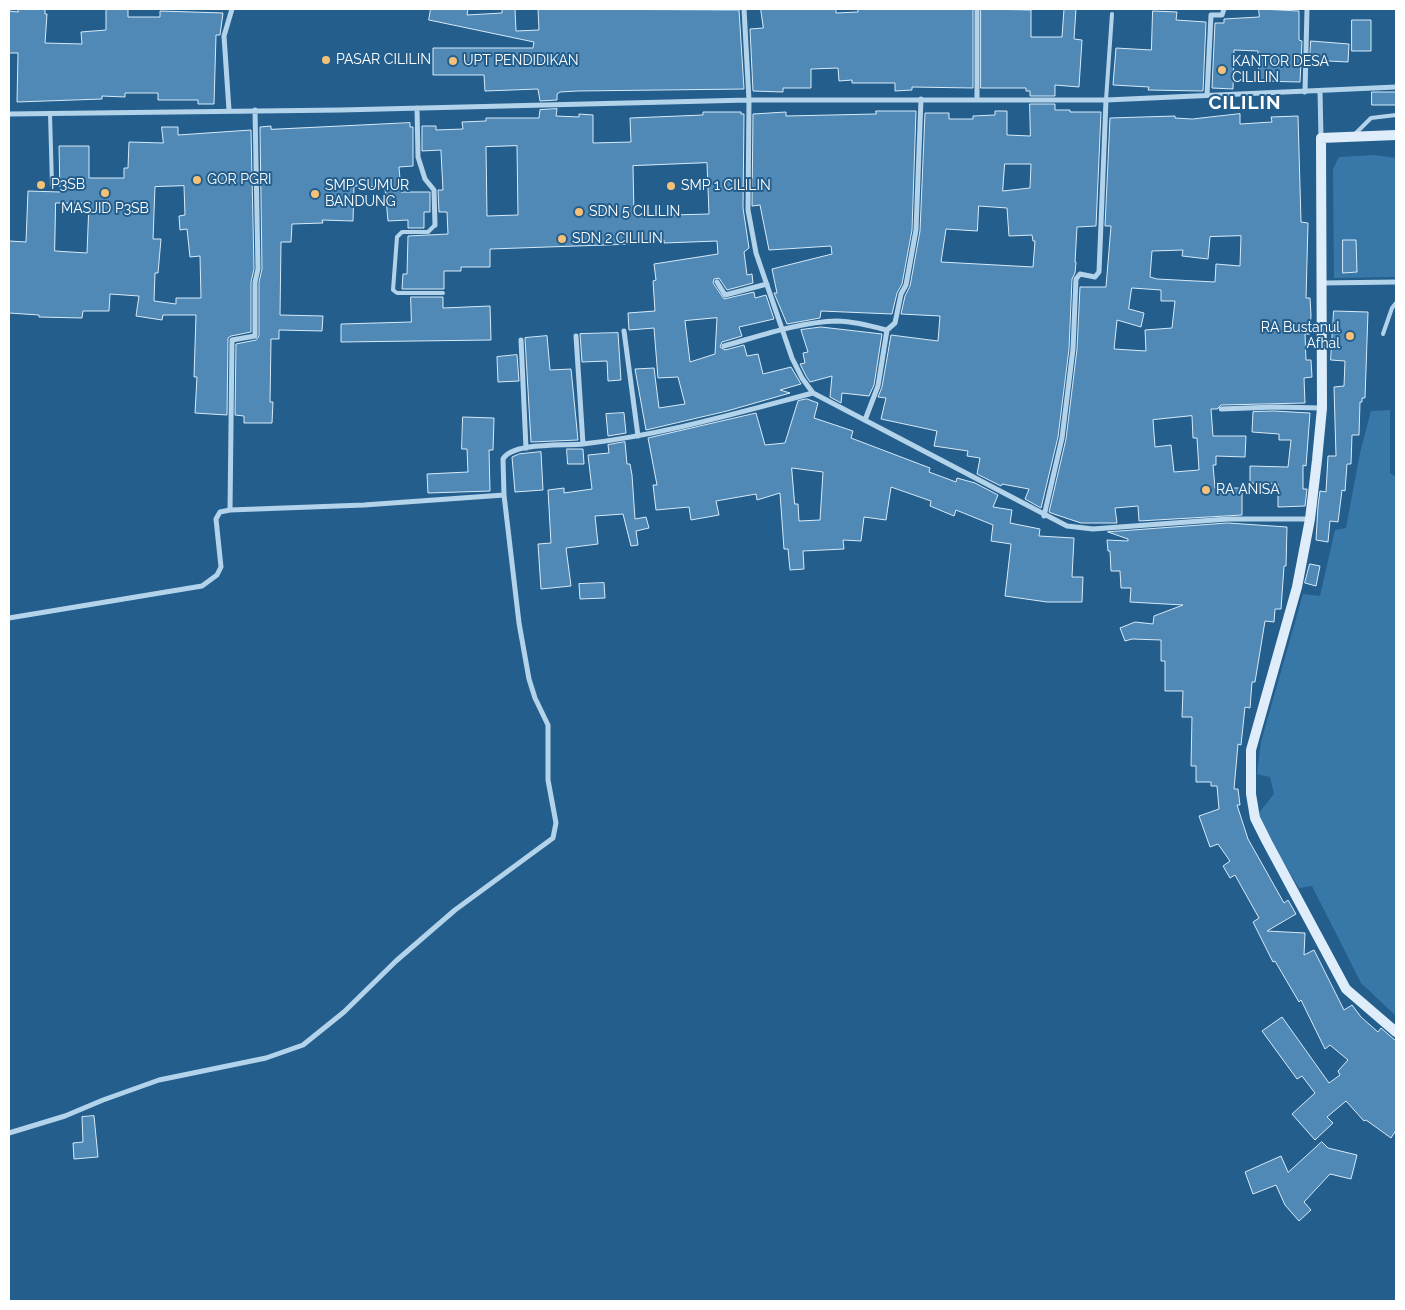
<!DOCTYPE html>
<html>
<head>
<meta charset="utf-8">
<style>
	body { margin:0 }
	#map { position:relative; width:1405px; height:1310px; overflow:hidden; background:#245e8c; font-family:Raleway,sans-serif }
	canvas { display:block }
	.frame { position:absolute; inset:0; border:10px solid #fff; pointer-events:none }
</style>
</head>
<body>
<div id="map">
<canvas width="1405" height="1310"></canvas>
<div class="frame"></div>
</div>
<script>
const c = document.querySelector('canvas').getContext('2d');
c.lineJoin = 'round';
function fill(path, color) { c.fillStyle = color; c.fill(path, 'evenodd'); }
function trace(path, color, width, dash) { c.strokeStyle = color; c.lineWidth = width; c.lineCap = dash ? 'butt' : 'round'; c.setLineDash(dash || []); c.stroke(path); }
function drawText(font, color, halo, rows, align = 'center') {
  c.font = font + ' Raleway,sans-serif'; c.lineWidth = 4; c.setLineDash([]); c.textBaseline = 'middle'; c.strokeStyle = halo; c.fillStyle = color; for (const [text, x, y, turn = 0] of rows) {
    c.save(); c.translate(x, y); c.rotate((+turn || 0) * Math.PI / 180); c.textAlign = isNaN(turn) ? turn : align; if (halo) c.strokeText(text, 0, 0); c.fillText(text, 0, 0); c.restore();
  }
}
const green = new Path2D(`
	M1374 155 1396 158V277L1334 278 1333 169 1339 157Z
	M1390 410V473L1396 477V1016L1361 983 1312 886 1299 888 1268 837 1258 814 1274 794 1270 777 1257 774 1261 742 1303 594 1320 596 1335 530 1346 528 1360 453 1371 411Z`);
const building = new Path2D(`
	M18 9H45V14H47L45 43 82 44 81 32 106 30V9H128V17H160V11L223 13 220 35H216L214 104H198V100H158V93H125V97L102 96V99L17 102 18 53H9V11L18 12Z
	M431 9H468L467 15 502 13V9H515L516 31 539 30 538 9 739 10 744 89 577 91 560 92 557 94V100L540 101 538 89 485 91 484 75H433V48H533L534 42 429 20Z
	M761 9H836V13L858 12V9H973V88L912 87V90L895 91V83H852V80L839 81 838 68 811 69V88H783V92L753 91 750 29 763 28Z
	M981 9 1031 10V37H1062L1064 9H1076L1074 39 1082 40 1079 87 1055 85V96H1030V91H1026V88H981Z
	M1259 9 1299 11V40L1302 41 1300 82 1259 81 1258 51 1234 50 1233 89 1212 88 1215 23H1224V19L1259 17Z
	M1153 11 1177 12 1176 20 1206 22 1203 91 1148 90 1149 87 1113 85 1116 48 1151 50Z
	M1352 20H1371V51H1352Z
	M1311 41 1349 44 1348 62 1310 60Z
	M1372 92H1396V105H1372Z
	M1030 104H1055V110H1070V112H1101L1096 226 1077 227 1075 262H1076L1075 273 1072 279 1069 349 1058 437 1041 508 1025 499 1029 489 1002 484 1001 486 977 474 980 458 967 456 968 451 934 446 937 431 881 419 886 398 878 397 882 387 891 335 938 341 940 316 901 314 905 296 910 286 920 231 925 113H949V119H973V116L995 115V111H1007V135L1030 136ZM1005 164H1031L1030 188 1003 191ZM979 206 1007 208 1009 236 1032 235 1033 241H1035L1033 267 941 262 946 229 977 231Z
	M557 109 556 116 579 117V114L593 115V143L631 142 630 118 703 115V112H741V114H744L743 208 749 248 744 252 747 275 752 274 753 283 727 290 719 278 714 279 713 283 724 299 754 292 755 298 766 295 774 319 739 327 742 336 722 342 720 347 725 350 744 345 747 356 758 354 763 374 791 367 801 384 780 390 790 393 727 411 646 430 635 369 654 368 659 408 685 404 678 377 658 378 654 328 629 330 628 313 655 311 653 281 656 280 654 264 718 254 717 241 664 243V240L634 241V244L490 249V267H461V271H444V289H402L403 274H407L408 236 448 234 447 212H439L438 190H443L441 152V150L422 151V126H436V130L463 129 462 122 486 121V118H539L540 110ZM517 146 518 215 487 216 486 147ZM707 163 709 214 634 216 633 166ZM717 318 715 354 690 362 685 321Z
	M876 111H916L912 230 902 284 897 293 892 314 821 311 820 318 787 324 774 293H777L772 269 832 254 831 246 769 250 760 205 752 206 753 114 786 112V116L876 114Z
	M1240 114V124L1272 122 1271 117 1298 116 1301 222 1308 223 1306 298H1310L1311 315 1310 334H1305L1306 360H1311L1312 377 1304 378 1305 403 1221 405 1217 409H1211L1213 436H1246L1245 457 1216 456V465H1213L1215 488H1242V515L1139 521 1138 506 1115 508 1117 523H1081L1054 514 1049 512 1066 439 1077 349 1080 287H1106L1111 226H1105L1110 118 1175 116V118L1192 119ZM1241 236 1240 266 1216 264 1215 282 1157 279 1150 277 1152 251 1183 250 1182 256 1208 259 1210 237ZM1132 288 1161 290V301H1175L1172 328 1145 330 1146 351 1114 349 1117 320 1141 327 1144 313 1129 309ZM1192 416 1193 438H1197L1199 470 1174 472 1171 445 1155 447 1153 420Z
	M410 123V127H413V166L399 167 401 192H430V212H424V228H408V220L388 221 385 188 382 187 354 186 353 221 322 220 323 223 292 224 291 242H281L280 315 323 316 322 331 279 330V339H271L270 402H273L272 423H244V416L235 415 236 344 256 340 259 336V282L262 269 260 127 271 126V129Z
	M162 127H178V135L251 130 254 269 251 282V332L231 336 228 338 227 415 195 413 197 377H194L196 315H163L162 320 136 316 139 296 110 294 109 311H83L82 318 39 317V315L9 313V241L26 242 28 191 60 192 59 146H89V178H124V168H128L129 142 163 143ZM184 186 185 215 179 216 180 230 187 229 190 257 200 256 201 298H176V304L154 301 155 273H158L161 239H153L155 187ZM56 203H89L87 253 55 251Z
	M1343 240H1356L1357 272 1343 273Z
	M411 297H443V308L490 306 491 340 341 342V324L411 322Z
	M1334 311 1368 312 1365 398H1362V402H1360L1359 435H1352L1351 464H1347L1345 491 1342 490 1338 522 1330 521 1328 542 1316 540 1318 506 1320 491 1326 492 1328 456H1336L1334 387 1344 386 1345 361 1331 360Z
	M821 327 882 334 874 385 869 396 842 393 841 403 830 397 832 376 810 382 806 376 800 364 805 363 803 353 808 352 801 330Z
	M618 333 621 380 608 381 607 361 582 362 580 334Z
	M547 336 550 370 571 369 578 440 531 442 525 338Z
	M517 355 519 381 498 382 497 357Z
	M807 399 818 403 814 418 853 431 851 438 930 468 929 472 956 482 957 478 975 483 998 495 993 507 1012 510 1010 523 1040 529 1039 536 1074 538 1072 577H1083L1082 602H1047L1005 596 1011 544 991 541 993 525 956 510 954 516 930 506 931 501 891 487 886 520 864 517 861 541 843 540 844 549 803 551 804 569 790 570 788 549H784L780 493 757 500 756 494 716 501 719 515 691 520 689 507 656 510 653 485H657L648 438 756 413 765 445 785 443 798 401ZM792 468 823 472 820 520 799 521 798 504H795Z
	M1274 411 1310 413 1306 466 1303 465V489H1307L1305 506 1278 507V484L1250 483V466L1288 467 1291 440H1279V434L1252 432 1253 412Z
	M624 413 626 433 608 436 606 414Z
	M463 417 494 418 493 450H489L490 491 428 493 427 474 468 472 467 449H462Z
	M625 442 627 464H630L632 475 635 519 646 517 649 528 636 531 638 545 631 546 623 514 595 516 598 544 566 548 571 586 541 589 538 544 551 543 548 490 564 488V493L592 489 588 455 609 453 608 445Z
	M567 449H583L584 464H568Z
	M541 452 543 490 515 492 512 457 519 454Z
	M1228 523 1287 527 1286 566H1284L1281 609H1275L1274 622 1265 621 1255 682H1252L1250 708 1245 707 1241 745 1238 744 1234 789H1238L1240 805H1237L1248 839 1284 903 1288 900 1296 914 1267 931 1305 933 1304 955 1314 950 1344 1010 1352 1005 1361 1017 1378 1032 1381 1028 1396 1041V1130L1391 1138 1366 1120 1364 1121 1346 1101 1327 1117 1333 1123 1315 1140 1292 1114 1315 1093 1302 1076 1297 1079 1262 1031 1282 1017 1329 1083 1340 1075 1338 1071 1348 1060 1330 1045 1325 1049 1301 1000 1299 1002 1275 961 1273 962 1253 922 1259 918 1235 875 1230 878 1223 866 1230 861 1218 844 1210 847 1199 816 1219 809 1217 786H1211V782H1196V766H1191L1192 717H1182L1183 691H1165V661H1161V640L1132 639 1125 641 1120 628 1135 622 1153 624 1154 616 1183 605 1130 602 1131 588H1121L1120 571H1111L1110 551H1108L1107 540 1128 541V539L1108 532Z
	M1310 564 1320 566 1316 586 1305 583Z
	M604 583 605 598 580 599 579 584Z
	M94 1116 98 1157 74 1159 73 1143 83 1142 82 1117Z
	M1322 1142 1328 1148 1357 1155 1351 1179 1330 1174 1304 1202 1311 1210 1299 1221 1285 1205 1276 1185 1253 1194 1245 1172 1281 1156 1288 1172Z`);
const lane = new Path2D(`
	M1106 100 1112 14
	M50 114 52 185
	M1354 135 1371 118 1396 115
	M435 225 428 232H402L397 237 393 290 397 293H443
	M1383 334 1392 308 1396 303`);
const street = new Path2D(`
	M744 9 749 100 748 210 756 253 792 358 802 378 813 393 1067 526 1093 529 1228 519H1310
	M1320 91 1321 138
	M1305 92 1307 9
	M1207 95 1211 15H1222L1224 9
	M977 99V9
	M417 108 418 157 425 179 434 190 435 225
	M229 110 224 36 232 9
	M9 114 341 110 749 100H1106L1396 87
	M717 282 725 295 767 284
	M1322 283 1396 282
	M624 331 638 436
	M576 336 583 444
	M521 340 526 448
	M724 346C760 336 799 322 837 321 854 321 870 326 887 330
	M1221 409 1274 407 1322 408
	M865 420 878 386 887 330 895 323 901 294 906 285 916 230 921 99
	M230 510 232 340 255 336V282L258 269 255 110
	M1044 516 1062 438 1073 349 1076 279 1080 274 1095 277 1099 272 1106 100
	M9 618 202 586 217 575 221 567 216 519 220 512 230 510 364 505 504 495
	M9 1133 65 1116 103 1100 159 1080 266 1058 303 1045 344 1012 396 961 455 910 553 838 556 823 548 780V725L535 698 529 679 519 623 504 495 503 459C512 442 564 446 583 444 662 435 737 413 813 393`);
const secondary = new Path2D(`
	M1396 135 1321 138 1322 408 1317 460 1310 519 1297 587 1251 750V794L1255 818 1267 842 1346 989 1396 1032`);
const markers = [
	[326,60,5,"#f5c176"],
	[453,61,5,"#f5c176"],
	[1222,70,5,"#f5c176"],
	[197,180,5,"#f5c176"],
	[41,185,5,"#f5c176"],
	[671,186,5,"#f5c176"],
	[105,193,5,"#f5c176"],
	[315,194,5,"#f5c176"],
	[579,212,5,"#f5c176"],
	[562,239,5,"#f5c176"],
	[1350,336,5,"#f5c176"],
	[1206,490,5,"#f5c176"]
];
const poiNames = [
	["PASAR CILILIN",336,60],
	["UPT PENDIDIKAN",463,61],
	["KANTOR DESA",1232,62],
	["CILILIN",1232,78],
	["GOR PGRI",207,180],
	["P3SB",51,185],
	["SMP SUMUR",325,186],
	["BANDUNG",325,202],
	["SMP 1 CILILIN",681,186],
	["MASJID P3SB",105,209,"center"],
	["SDN 5 CILILIN",589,212],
	["SDN 2 CILILIN",572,239],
	["RA Bustanul",1340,328,"right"],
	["Afhal",1340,344,"right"],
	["RA ANISA",1216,490]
];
const districtNames = [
	["CILILIN",1245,103]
];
fill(green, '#3878a9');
fill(building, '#5089b5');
trace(building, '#d7eaf8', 1);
trace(lane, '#b3d3eb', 4);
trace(street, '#b3d3eb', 5);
trace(secondary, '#deedf9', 10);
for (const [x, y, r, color] of markers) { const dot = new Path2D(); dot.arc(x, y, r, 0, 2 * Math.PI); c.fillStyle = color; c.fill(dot); trace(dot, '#245e8c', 2); }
drawText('14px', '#fff', '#245e8c', poiNames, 'left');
c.letterSpacing = '1px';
drawText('bold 19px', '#fff', '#245e8c', districtNames);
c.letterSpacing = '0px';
</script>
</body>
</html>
